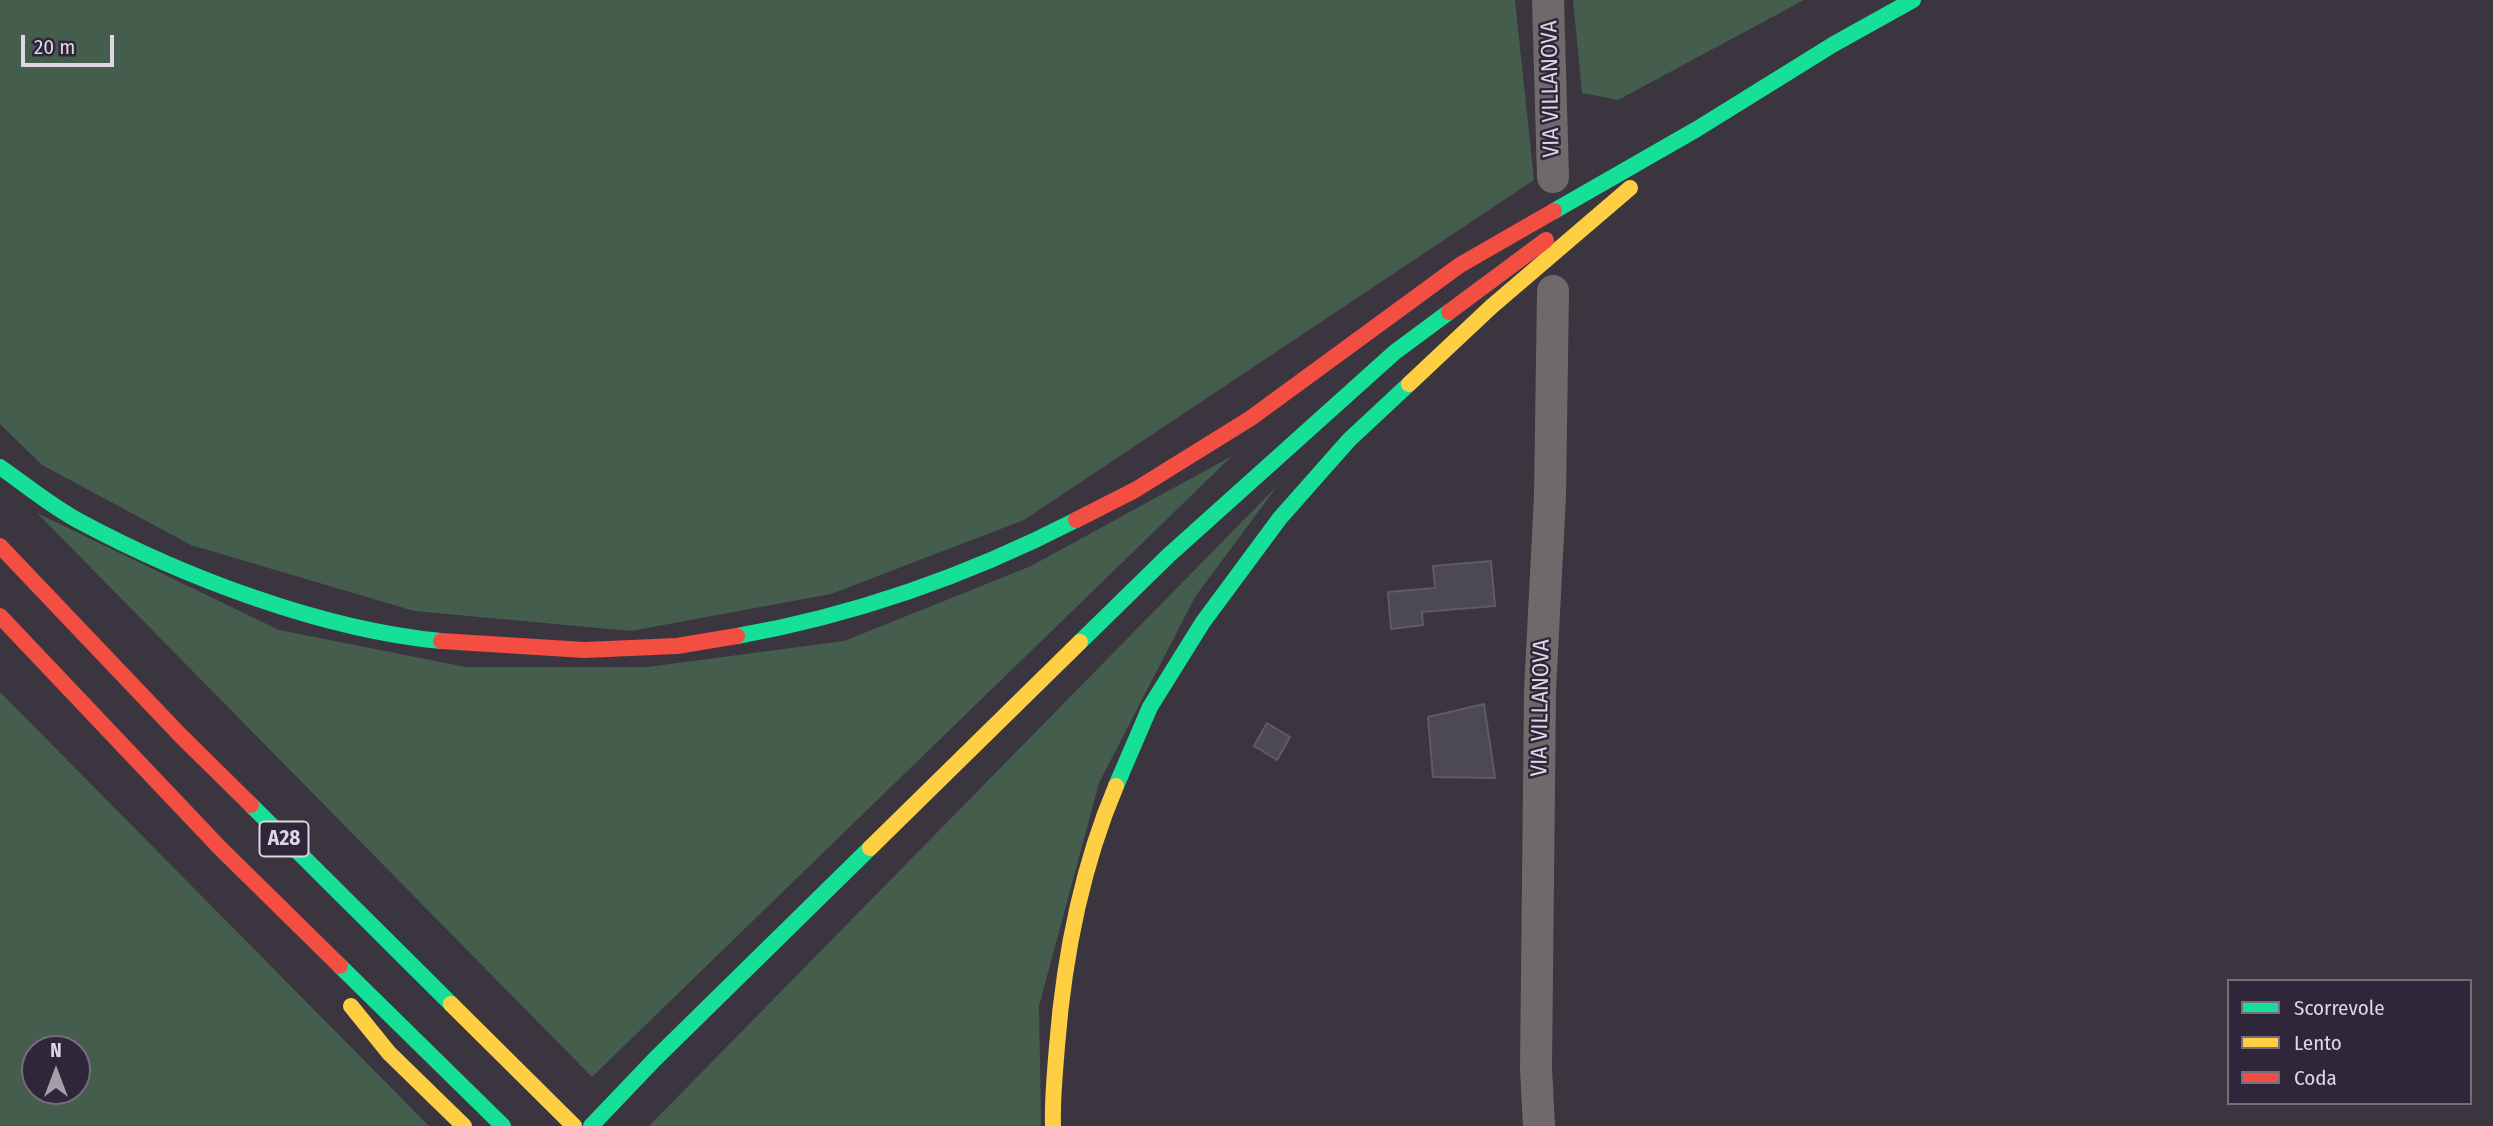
<!DOCTYPE html>
<html>
<head>
<meta charset="utf-8">
<style>
	body { margin:0 }
	#map { position:relative; width:2493px; height:1126px; overflow:hidden; background:#3a353f; font-family:"Fira Sans Condensed",sans-serif }
	canvas { display:block }
	.legend { position:absolute; left:2227px; top:979px; width:245px; height:126px; box-sizing:border-box; background:#2f2639; border:2px solid #756d7d; margin:0; padding:9px 12px; list-style:none; font-size:21px; color:#ddd7e4 }
	.legend li { display:flex; align-items:center; gap:14px; height:35px }
	.legend b { width:35px; border:2px solid #756d7d }
	.north { position:absolute; left:21px; top:1035px; width:70px; height:70px; box-sizing:border-box; background:#2f2639; border:2px solid #756d7d; border-radius:50%; rotate:0deg; font-size:19px; font-weight:700; line-height:28px; text-align:center; color:#ddd7e4 }
	.north::after { content:''; display:block; margin:auto; width:24px; height:32px; background:#a49eaa; clip-path:polygon(50% 0,100% 100%,50% 72%,0 100%) }
	.scale { position:absolute; left:21px; top:35px; width:93px; height:32px; box-sizing:border-box; border:4px solid #ddd7e4; border-top:0; padding-left:9px; font-size:21px; line-height:24px; white-space:nowrap; color:#ddd7e4; -webkit-text-stroke:5px #2f2639; paint-order:stroke }
</style>
</head>
<body>
<div id="map">
<canvas width="2493" height="1126"></canvas>
<ul class="legend">
<li><b style="height:9px;background:#16e098"></b>Scorrevole</li>
<li><b style="height:9px;background:#ffcf43"></b>Lento</li>
<li><b style="height:9px;background:#f24e42"></b>Coda</li>
</ul>
<div class="north">N</div>
<div class="scale">20 m</div>
</div>
<script>
const c = document.querySelector('canvas').getContext('2d');
c.lineJoin = 'round';
function fill(path, color) { c.fillStyle = color; c.fill(path, 'evenodd'); }
function trace(path, color, width, dash) { c.strokeStyle = color; c.lineWidth = width; c.lineCap = dash ? 'butt' : 'round'; c.setLineDash(dash || []); c.stroke(path); }
function drawText(font, color, halo, rows, align = 'center') {
  c.font = font + ' "Fira Sans Condensed",sans-serif'; c.lineWidth = 5; c.setLineDash([]); c.textBaseline = 'middle'; c.strokeStyle = halo; c.fillStyle = color; for (const [text, x, y, turn = 0] of rows) {
    c.save(); c.translate(x, y); c.rotate((+turn || 0) * Math.PI / 180); c.textAlign = isNaN(turn) ? turn : align; if (halo) c.strokeText(text, 0, 0); c.fillText(text, 0, 0); c.restore();
  }
}
const green = new Path2D(`
	M0 0H1515L1534 180 1024 520 831 594 631 631 414 611 191 545 42 465 0 424Z
	M1573 0H1804L1618 100 1582 93Z
	M1232 456 592 1077 37 513 279 630 466 667H647L844 641 1031 566Z
	M1278 485 1195 597 1099 783 1039 1006 1041 1126H649Z
	M0 692 429 1126H0ZM35 1049H77V1091H35Z`);
const building = new Path2D(`
	M1491 561 1495 606 1422 612 1423 625 1391 629 1388 592 1435 588 1433 566Z
	M1484 704 1495 778 1433 777 1428 717Z
	M1267 723 1290 737 1277 760 1254 746Z`);
const street = new Path2D(`
	M1548 0 1553 177
	M1539 1126 1536 1068 1540 691 1550 496 1553 291`);
const fast = new Path2D(`
	M1554 211 1697 129 1834 44 1913 0
	M0 467C26 485 51 506 79 521 183 577 323 630 441 641
	M737 636C856 615 969 575 1076 520
	M1080 642 1169 555 1395 352 1449 312
	M1116 786 1150 707 1203 622 1280 518 1349 440 1409 384
	M251 805 451 1004
	M340 966 503 1126
	M591 1126 655 1059 870 848`);
const slow = new Path2D(`
	M1409 384 1491 307 1630 188
	M870 848 1080 642
	M451 1004 574 1126
	M351 1006 389 1053 464 1126
	M1053 1126C1052 1099 1055 1073 1057 1046 1064 957 1081 869 1116 786`);
const jam = new Path2D(`
	M1449 312 1546 240
	M1076 520 1135 490 1251 418 1460 265 1554 211
	M0 546 180 735 251 805
	M0 616 220 848 340 966
	M441 641 584 650 677 646 737 636`);
const shields = [
	[284,839,49]
];
const shieldNames = [
	["A28",284,839]
];
const streetNames = [
	["VIA VILLANOVA",1551,89,-91],
	["VIA VILLANOVA",1541,708,-89]
];
fill(green, '#455d4d');
fill(building, '#4d4952');
trace(building, '#5f5b64', 2);
trace(street, '#70696b', 32);
trace(fast, '#16e098', 16);
trace(slow, '#ffcf43', 16);
trace(jam, '#f24e42', 16);
for (const [x, y, w] of shields) { const box = new Path2D(); box.roundRect(x - w / 2, y - 17.5, w, 35, 5); c.fillStyle = '#2f2639'; c.fill(box); trace(box, '#ddd7e4', 2); }
drawText('bold 21px', '#ddd7e4', null, shieldNames);
drawText('23px', '#ddd7e4', '#2f2639', streetNames);
</script>
</body>
</html>
